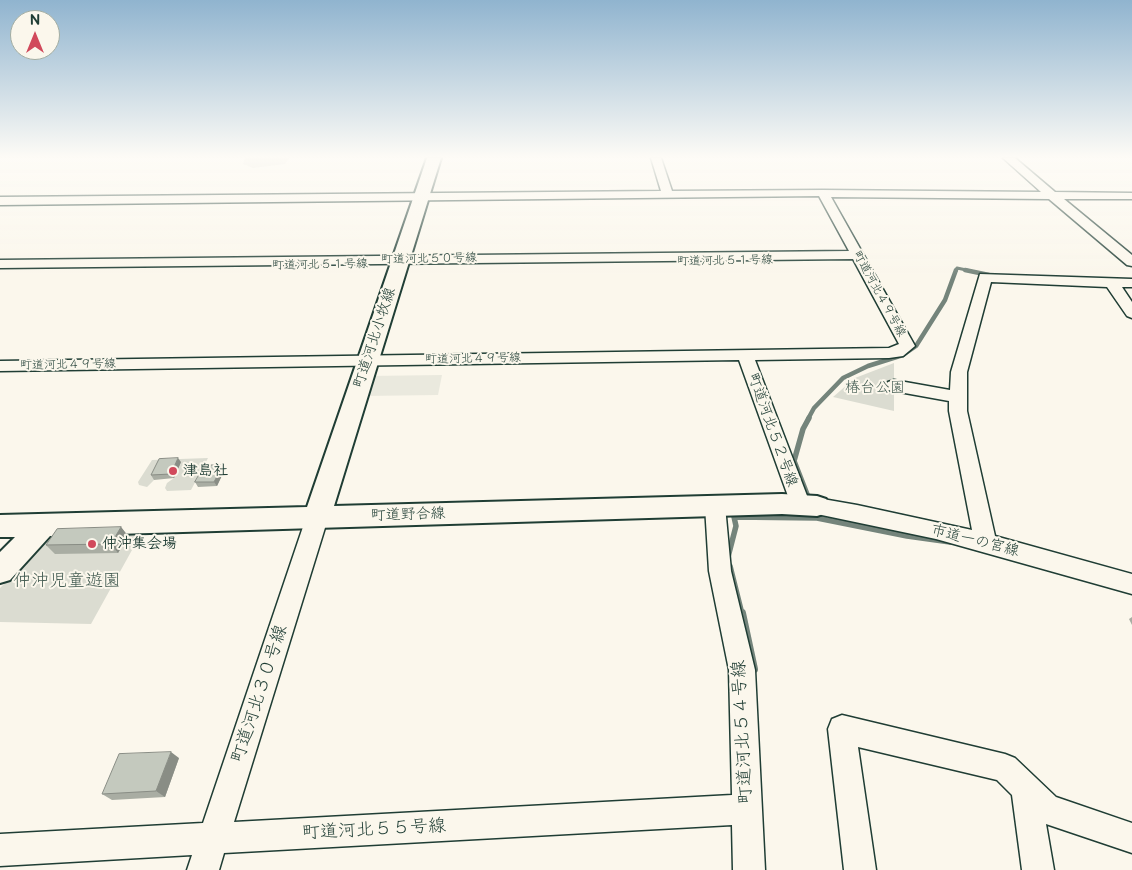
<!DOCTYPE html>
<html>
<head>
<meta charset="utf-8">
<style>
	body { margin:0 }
	#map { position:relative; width:1132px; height:870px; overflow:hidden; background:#fbf7ec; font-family:"Balsamiq Sans",sans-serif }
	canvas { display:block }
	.north { position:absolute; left:10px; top:10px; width:50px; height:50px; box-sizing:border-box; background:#fbf7ec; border:1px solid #a3ada2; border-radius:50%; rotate:0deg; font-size:14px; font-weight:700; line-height:20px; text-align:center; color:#1f3d34 }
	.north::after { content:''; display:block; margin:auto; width:18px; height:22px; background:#d1495b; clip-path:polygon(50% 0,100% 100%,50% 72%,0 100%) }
</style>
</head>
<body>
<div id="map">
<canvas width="1132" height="870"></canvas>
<div class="north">N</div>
</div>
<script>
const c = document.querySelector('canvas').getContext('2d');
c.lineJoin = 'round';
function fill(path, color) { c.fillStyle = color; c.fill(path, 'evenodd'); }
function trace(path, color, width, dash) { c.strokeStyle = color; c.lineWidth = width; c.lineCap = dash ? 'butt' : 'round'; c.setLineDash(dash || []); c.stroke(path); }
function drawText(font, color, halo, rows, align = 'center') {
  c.font = font + ' "Balsamiq Sans","Klee One",sans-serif'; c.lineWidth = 4; c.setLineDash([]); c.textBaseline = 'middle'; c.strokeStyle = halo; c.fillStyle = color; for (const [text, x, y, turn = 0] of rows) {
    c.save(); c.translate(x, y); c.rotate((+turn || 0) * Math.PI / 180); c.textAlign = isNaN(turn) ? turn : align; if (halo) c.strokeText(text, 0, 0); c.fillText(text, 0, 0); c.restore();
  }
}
const built = new Path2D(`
	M442 375 438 395 363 396 369 376Z`);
const green = new Path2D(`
	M245 158H289L285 164 253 168 243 164Z
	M894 363V411L833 397 855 378Z
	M208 458 191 490 167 491 165 488 167 483 174 478 162 463 154 480 147 487 139 485 138 482 152 460Z
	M142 532 91 624 0 622V588L45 544 66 534Z`);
const streamFar3 = new Path2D(`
	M956 271 957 268 971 271`);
const streamFar2 = new Path2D(`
	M965 270 989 275
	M808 419 814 408 843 378 868 366 903 355 916 346 945 300 956 270`);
const streamFar1 = new Path2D(`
	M809 418 803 429 794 461 810 502
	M817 518 907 536 950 542
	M728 557 736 526 734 517 817 518 813 510
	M730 566 742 614`);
const stream = new Path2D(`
	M742 613 754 669`);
const minor = new Path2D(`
	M651 158H661L672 191 823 190 1041 192 1003 158H1015L1055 192 1132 193V199H1064L1132 255V266L1127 265 1049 199 831 197 915 346 903 356 889 358 755 360 809 501 817 498 857 505 972 530 949 411V401L888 390 885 386 888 382 894 380 950 390 951 372 980 274 1132 279V287H1122L1132 302V318L1127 316 1107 287 991 282 967 372V411L995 536 1132 574V594L936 539 817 514 810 512 808 509 800 512 793 510 739 360 0 371V361L889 348 899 344 853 259 0 268V260L849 251 819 196 0 205V197L661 191Z
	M715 498 722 500 725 506 731 571 755 670 765 870H733L732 825 224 853 219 870H187L192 855 0 866V834L203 823 306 518 309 512 317 510 325 512 328 518 234 822 732 795 729 670 709 571 705 506 708 500Z
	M842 715 1005 754 1015 758 1056 797 1132 823V853L1046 824 1054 870H1022L1012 795 997 780 858 747 876 870H844L828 729 832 719Z`);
const tertiary = new Path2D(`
	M427 158H441L334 506 782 494 817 496 826 499 830 506 826 513 817 516 782 514 50 536 10 580 0 583V552L15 537H0V515L307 507Z`);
const wall = new Path2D(`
	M181 462 174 478 154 480 151 475Z
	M223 465 225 469 217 486 198 487 195 482Z
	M121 527 128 536 118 553 55 554 46 545Z
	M1132 617V625L1129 619Z
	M179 758 165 797 112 800 102 794Z`);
const shadedWall = new Path2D(`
	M178 458 181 462 174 478 171 474Z
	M223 465 225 469 217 486 214 482Z
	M121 527 128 536 118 553 111 544Z
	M171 752 179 758 165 797 156 791Z`);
const building = new Path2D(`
	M178 458 171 474 151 475 159 459Z
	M205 465H223L214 482H195Z
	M121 527 111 544 46 545 57 529Z
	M171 752 156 791 102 794 119 754Z`);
const markers = [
	[173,471,5,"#d1495b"],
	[92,544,5,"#d1495b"]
];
const farStreetnames = [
	["町道河北５０号線",429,259,-1],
	["町道河北５１号線",725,261,-1],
	["町道河北５１号線",320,265,-1],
	["町道河北４９号線",879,294,61],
	["町道河北４９号線",473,359,-1],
	["町道河北４９号線",68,365,-1]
];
const streetNames = [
	["町道河北小牧線",375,338,-72],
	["町道河北５２号線",772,430,70],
	["町道野合線",408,515,-2],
	["市道一の宮線",975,541,14]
];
const parkNames = [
	["椿台公園",875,388]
];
const poiNames = [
	["津島社",183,471],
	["仲沖集会場",102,544]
];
const nearParknames = [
	["仲沖児童遊園",67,581]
];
const nearStreetnames = [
	["町道河北３０号線",260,694,-72],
	["町道河北５４号線",743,732,-93],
	["町道河北５５号線",374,830,-3]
];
fill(built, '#eae9de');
fill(green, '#dbdcd1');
trace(streamFar3, '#74847b', 3);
trace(streamFar2, '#74847b', 4.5);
trace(streamFar1, '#74847b', 5.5);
trace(stream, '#74847b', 8);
trace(minor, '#1f3d34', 3);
trace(tertiary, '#1f3d34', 4);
fill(minor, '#fbf7ec');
fill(tertiary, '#fbf7ec');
fill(wall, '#a9ada3');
fill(shadedWall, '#898d85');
fill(building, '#c4c9be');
trace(building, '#898d85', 1);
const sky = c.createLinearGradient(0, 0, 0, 280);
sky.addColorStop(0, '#90b4cf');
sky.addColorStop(0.56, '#fdfbf6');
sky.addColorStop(1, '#fdfbf600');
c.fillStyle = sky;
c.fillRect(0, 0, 1132, 280);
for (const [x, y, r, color] of markers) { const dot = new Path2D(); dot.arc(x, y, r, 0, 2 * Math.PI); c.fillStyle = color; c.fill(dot); trace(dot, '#fbf7ec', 2); }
drawText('12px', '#1f3d34', '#fbf7ec', farStreetnames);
drawText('15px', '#1f3d34', '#fbf7ec', streetNames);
drawText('15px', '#455d53', '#fbf7ec', parkNames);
drawText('bold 15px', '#1f3d34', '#fbf7ec', poiNames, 'left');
drawText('18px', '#455d53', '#fbf7ec', nearParknames);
drawText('18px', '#1f3d34', '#fbf7ec', nearStreetnames);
</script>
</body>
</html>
